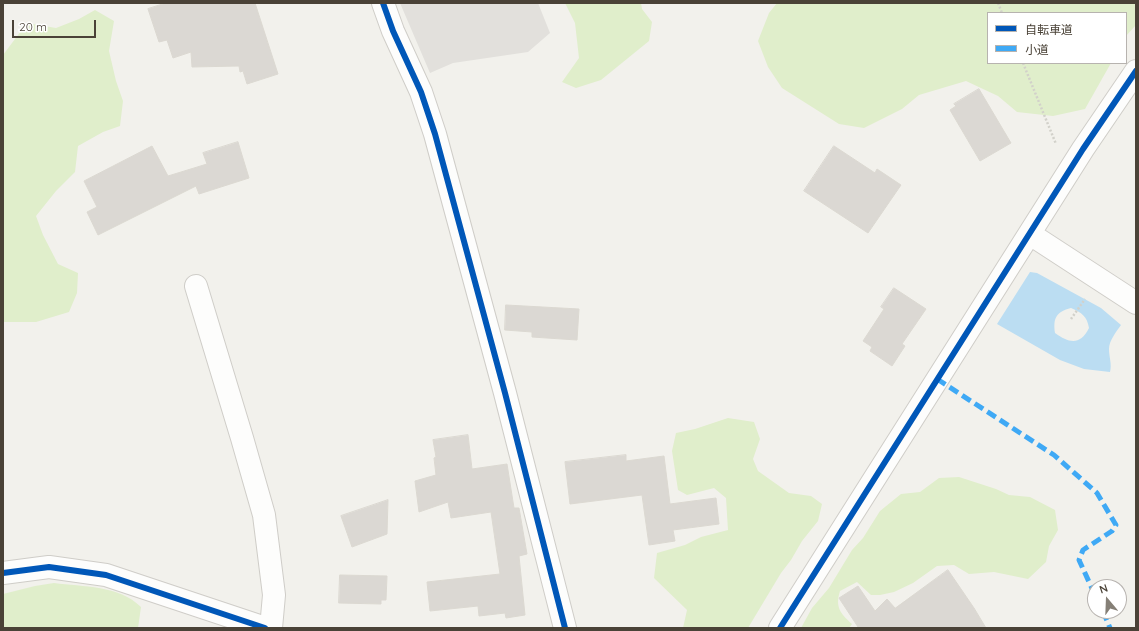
<!DOCTYPE html>
<html>
<head>
<meta charset="utf-8">
<style>
	body { margin:0 }
	#map { position:relative; width:1139px; height:631px; overflow:hidden; background:#f2f1ec; font-family:Quicksand,"Noto Sans JP",sans-serif }
	canvas { display:block }
	.frame { position:absolute; inset:0; border:4px solid #4a4237; pointer-events:none }
	.legend { position:absolute; left:987px; top:12px; width:140px; height:52px; box-sizing:border-box; background:#fff; border:1px solid #b7b3af; margin:0; padding:5px 7px; list-style:none; font-size:12px; color:#4a4237 }
	.legend li { display:flex; align-items:center; gap:8px; height:20px }
	.legend b { width:20px; border:1px solid #b7b3af }
	.north { position:absolute; left:1087px; top:579px; width:40px; height:40px; box-sizing:border-box; background:#fff; border:1px solid #b7b3af; border-radius:50%; rotate:341deg; font-size:11px; font-weight:700; line-height:16px; text-align:center; color:#4a4237 }
	.north::after { content:''; display:block; margin:auto; width:14px; height:18px; background:#857f76; clip-path:polygon(50% 0,100% 100%,50% 72%,0 100%) }
	.scale { position:absolute; left:12px; top:20px; width:84px; height:18px; box-sizing:border-box; border:2px solid #4a4237; border-top:0; padding-left:5px; font-size:12px; line-height:14px; white-space:nowrap; color:#4a4237; -webkit-text-stroke:3px #fff; paint-order:stroke }
</style>
</head>
<body>
<div id="map">
<canvas width="1139" height="631"></canvas>
<div class="frame"></div>
<ul class="legend">
<li><b style="height:5px;background:#0057b8"></b>自転車道</li>
<li><b style="height:5px;background:#3fa9f5"></b>小道</li>
</ul>
<div class="north">N</div>
<div class="scale">20 m</div>
</div>
<script>
const c = document.querySelector('canvas').getContext('2d');
c.lineJoin = 'round';
function fill(path, color) { c.fillStyle = color; c.fill(path, 'evenodd'); }
function trace(path, color, width, dash) { c.strokeStyle = color; c.lineWidth = width; c.lineCap = dash ? 'butt' : 'round'; c.setLineDash(dash || []); c.stroke(path); }
const green = new Path2D(`
	M565 3H641L642 9 652 22 649 41 601 80 576 88 562 82 579 58 575 23Z
	M777 3H1136V25L1126 36V13H988V63H1111L1085 109 1053 116 1017 112 998 96 966 81 919 95 902 109 864 128 839 124 782 88 768 67 758 41 769 13Z
	M95 10 114 21 109 51 116 81 123 101 120 126 103 132 78 146 75 172 56 191 36 216 43 235 58 264 78 273 77 293 69 312 36 322H3V55L27 23 56 28 79 19Z
	M728 418 754 422 760 439 753 459 758 471 789 493 811 496 822 504 818 521 802 541 791 560 781 573 748 628H683L687 610 654 578 657 553 685 545 701 537 728 530 726 498 714 488 687 495 678 490 672 451 676 433 695 429Z
	M959 477 996 489 1009 495 1030 497 1055 510 1058 530 1049 546 1046 562 1028 579 994 572 969 574 954 565 937 566 913 583 894 592 880 595H871L857 582 840 591C835 607 840 613 852 624L849 628H801L812 608 829 588 852 550 863 538 880 511 901 494 920 492 939 478Z
	M54 583C83 587 119 585 141 607L138 628H3V594L35 586Z`);
const parking = new Path2D(`
	M400 3H538L550 33 528 52 453 63 430 73Z`);
const water = new Path2D(`
	M1030 272 1037 273 1101 308 1121 325C1116 332 1109 341 1109 349 1109 357 1112 364 1110 372L1084 369 1060 360 997 324ZM1071 308C1082 313 1087 316 1089 328 1080 346 1069 343 1055 333 1053 318 1056 312 1071 308Z`);
const building = new Path2D(`
	M166 3H255L278 74 247 84 243 71 240 72 239 66 192 67 191 52 173 58 167 40 159 42 148 9Z
	M979 89 1011 143 980 161 950 110 956 106 954 104Z
	M238 142 249 178 199 194 196 186 98 235 87 212 97 207 84 181 152 146 168 176 207 164 203 153Z
	M834 146 875 173 877 169 901 185 868 233 804 191Z
	M894 288 926 309 902 344 905 346 892 366 870 351 872 347 863 341 884 309 881 307Z
	M506 305 579 309 577 340 532 337V332L505 330Z
	M468 435 472 469 507 464 514 508H519L527 554 519 556 525 615 506 618 505 613 479 616 478 606 430 611 427 582 500 574 491 512 451 518 448 502 419 512 415 481 436 475 434 458 436 457 433 440Z
	M626 455V461L664 456 670 504 716 498 719 524 673 530 675 541 649 545 642 495 570 504 565 462Z
	M388 500 387 534 352 547 341 516Z
	M948 570 974 608 986 628H857L858 627 839 598 858 586 875 611 887 599 895 608Z
	M340 575 387 576 386 600H381V604L339 603Z`);
const path = new Path2D(`
	M998 3 1002 13
	M1023 63 1056 144
	M1071 319 1085 299`);
const minor = new Path2D(`
	M383 3 393 31 421 92 435 134 505 393 565 628
	M1030 234 1136 303
	M196 286 242 438 264 515 274 595 271 628
	M3 573 49 567 106 575 265 628
	M780 628 1083 149 1136 71`);
const quiet = new Path2D(`
	M937 379 1054 455 1097 493 1116 525 1112 531 1083 550 1079 560 1095 595
	M1103 611 1110 628`);
const cycleway = new Path2D(`
	M383 3 393 31 421 92 435 134 505 393 565 628
	M3 573 49 567 106 575 265 628
	M780 628 1083 149 1136 71`);
fill(green, '#e0eecb');
fill(parking, '#e2e0dc');
fill(water, '#bbddf2');
fill(building, '#dbd8d3');
trace(building, '#dbd8d1', 1);
trace(minor, '#cfcdc8', 24);
trace(path, '#d2d1ca', 2.5, [2, 2]);
trace(minor, '#fdfdfc', 22);
trace(quiet, '#3fa9f5', 5, [10, 5]);
trace(cycleway, '#0057b8', 6);
</script>
</body>
</html>
